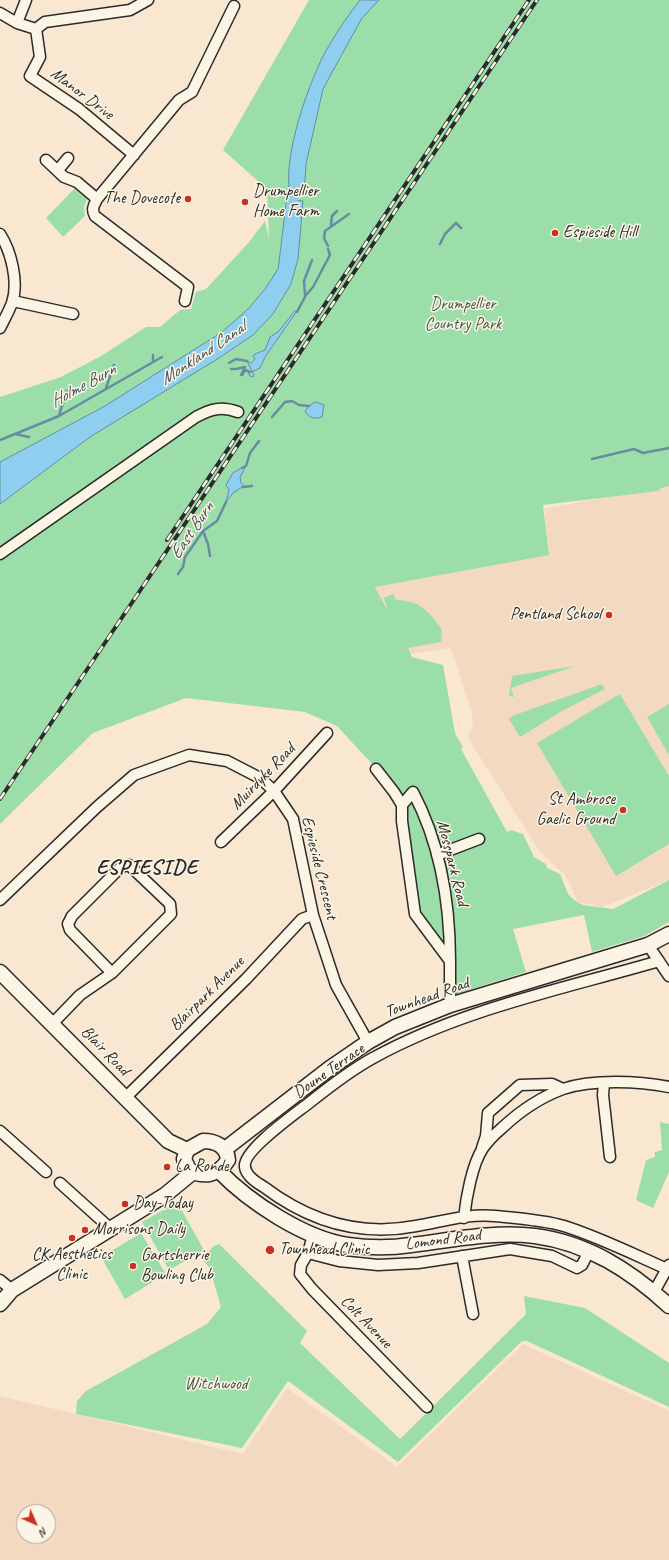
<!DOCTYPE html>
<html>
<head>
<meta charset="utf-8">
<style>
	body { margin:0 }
	#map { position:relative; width:669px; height:1560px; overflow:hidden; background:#fae7d2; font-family:Caveat,sans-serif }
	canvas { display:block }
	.north { position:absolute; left:16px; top:1504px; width:40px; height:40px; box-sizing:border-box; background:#fcf5e5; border:1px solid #a8a49b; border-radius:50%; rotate:135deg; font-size:11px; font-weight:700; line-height:16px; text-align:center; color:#2b2b2b }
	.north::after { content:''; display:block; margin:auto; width:14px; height:18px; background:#c8321e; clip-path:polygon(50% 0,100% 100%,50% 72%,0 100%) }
</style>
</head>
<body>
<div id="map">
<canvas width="669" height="1560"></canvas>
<div class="north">N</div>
</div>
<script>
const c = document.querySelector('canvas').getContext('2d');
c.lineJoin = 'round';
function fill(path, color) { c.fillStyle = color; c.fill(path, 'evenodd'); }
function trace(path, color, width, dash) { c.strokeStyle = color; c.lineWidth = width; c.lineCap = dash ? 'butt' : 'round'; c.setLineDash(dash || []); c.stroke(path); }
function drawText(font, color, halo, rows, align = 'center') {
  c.font = font + ' Caveat,sans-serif'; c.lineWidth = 3; c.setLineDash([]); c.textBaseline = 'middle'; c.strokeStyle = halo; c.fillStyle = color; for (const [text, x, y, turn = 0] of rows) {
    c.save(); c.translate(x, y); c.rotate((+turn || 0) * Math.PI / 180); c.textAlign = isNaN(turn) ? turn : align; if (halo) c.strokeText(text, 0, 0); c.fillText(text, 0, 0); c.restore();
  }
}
const built = new Path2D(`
	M669 485V880L602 907 578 902 565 875 540 852 468 738 473 723 472 714 451 648 411 654 374 584 549 555 544 509Z
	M523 1344 669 1411V1560H0V1396L243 1454 287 1388 397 1467ZM24 1512H48V1536H24Z`);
const green = new Path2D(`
	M309 0H669V486L661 488 658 491 543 505 549 555 375 587 388 611 384 598 393 594 396 600C419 600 430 612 442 630L441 642 408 648 412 657 443 665 455 733 463 747 461 749 507 832 511 830 523 834 534 857 546 864 547 868 560 874 568 894 574 900 583 905 613 909 669 880V922L644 936 592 952 584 915 513 929 526 972 456 994 446 954 419 916 396 790 337 726 305 712 186 698 93 733 0 824V397L61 377 101 356 146 327H160L180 310 191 309 196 292 206 289 250 241 265 221 269 238 267 189 223 150Z
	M74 189 87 199 84 207 85 216 63 237 46 218Z
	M575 666 511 688 514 697 509 696 512 676Z
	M602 684 605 689 562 711 520 737 509 719 512 716Z
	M620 694 669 776V844L616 876 537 743Z
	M669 704V755L647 717Z
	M660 1122 669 1124V1172L653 1208 636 1200 646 1160 655 1157V1152L662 1150Z
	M177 1202 204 1250 169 1270 142 1222Z
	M141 1233 166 1274 125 1299 101 1257Z
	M219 1244 307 1331 300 1343 400 1439 526 1314 524 1296 585 1308 669 1363V1407L527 1341H522L398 1462 288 1381 242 1448 76 1414 77 1401 86 1391 207 1324 221 1307 210 1269 202 1258 214 1246Z`);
const water = new Path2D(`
	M360 0H379L362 18 323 89 306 164 304 195 290 193C283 160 304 98 318 67 325 49 348 15 360 0Z
	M287 199 303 201 298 259 291 284 273 314 253 335 219 358 90 437 0 504V462L105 406 222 332 248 309 265 289 278 269Z
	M295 311H297L265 357 260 368 252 372 254 374 253 377 250 376 248 373 252 371 247 361 251 363 255 359 253 356 255 354 265 350 270 337 278 332Z
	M316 402 324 405 322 417C315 419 309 419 305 411L309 406Z
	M246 466 240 477 241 483 244 486 233 493 226 502 229 490 226 485 233 473Z`);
const stream = new Path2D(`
	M331 225 332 216 337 211
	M440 244 445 234 456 223 461 228
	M328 246 324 238 325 231 349 214
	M305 295 304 281 312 260
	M297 312 306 295 313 287 330 255 328 249
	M153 362V355
	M229 363 236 359 247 361
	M231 369H234
	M236 369 245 367 241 375H242L245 370 250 372
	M106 388 114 365
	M59 415 67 391
	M272 417 285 402 292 401 299 405 309 406
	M15 434 59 416 162 357
	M0 440 15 434 29 437
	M592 459 634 449 643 453 669 448
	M242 468 246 466 250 453 259 441
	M243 487 252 486
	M203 531 208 544 210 556
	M178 574 183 567 185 557 203 531 217 521 226 502`);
const canal = new Path2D(`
	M291 212 296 182`);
const street = new Path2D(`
	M0 13 17 23 36 29 45 22 130 10 148 0
	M17 23 26 0
	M36 29 40 57 30 76 79 109 134 155
	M46 160 64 177 77 182 97 199 179 100 192 92 234 6
	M58 170 68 158
	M97 199C94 205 91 209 95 216L188 287 185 301
	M0 234C11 251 19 282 12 303 9 311 4 320 0 328
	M13 301 73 314
	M0 554 196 417C211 409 221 406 238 412
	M376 769 394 792 402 805V821L415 914 450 961V1005
	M402 805 413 792C441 845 450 902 450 961
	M221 842 274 791 327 733
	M437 855 479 839
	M0 900 97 807 134 775 189 755 227 761 260 778 274 791 293 819 313 915 336 985 368 1042
	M648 945 669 976
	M659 961C563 989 462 1009 373 1058 351 1070 329 1087 309 1103 295 1114 242 1151 245 1167 246 1176 257 1183 264 1187 309 1221 359 1237 416 1226 441 1222 469 1213 495 1216 516 1218 544 1220 564 1226 599 1237 633 1254 667 1269
	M53 1023 80 995 112 973 171 914 170 904 129 865 121 867 72 916 68 924 70 930 112 973
	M604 1083 603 1095 610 1157
	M125 1098 246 979 302 919 313 915
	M0 1131 46 1172
	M482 1148 486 1136 488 1113 520 1085 552 1084 563 1089
	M60 1183 111 1229
	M464 1218C466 1199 472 1164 483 1148 488 1141 495 1134 502 1128 519 1112 541 1097 563 1089 592 1079 639 1081 669 1087
	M313 1235 308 1253 339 1261 378 1265 418 1263 510 1249 552 1256 577 1268 582 1265 589 1251
	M308 1253 301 1265 300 1274 312 1289 427 1407
	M462 1256 473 1314
	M0 1280 12 1290
	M654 1292 669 1265`);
const secondary = new Path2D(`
	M0 972 168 1141 187 1150
	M203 1141C215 1141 227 1146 228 1160 219 1175 204 1178 189 1170L184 1159 187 1150Z
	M225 1149 330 1068 368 1042 395 1027 450 1005 648 945 669 934
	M219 1171C249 1202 305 1239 348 1245 369 1248 391 1248 411 1245 452 1240 494 1231 535 1236 588 1243 631 1271 669 1306
	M0 1304 12 1290 165 1195 193 1172`);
const rail = new Path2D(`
	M167 540 529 0
	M0 799 537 0`);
const markers = [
	[188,199,4,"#c8321e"],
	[245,202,4,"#c8321e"],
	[555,233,4,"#c8321e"],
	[609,615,4,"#c8321e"],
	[623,810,4,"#c8321e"],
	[167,1167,4,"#c8321e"],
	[125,1204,4,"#c8321e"],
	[85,1230,4,"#c8321e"],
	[72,1238,4,"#c8321e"],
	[270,1250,5,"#c8321e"],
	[133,1266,4,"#c8321e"]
];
const streetNames = [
	["Manor Drive",82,94,37],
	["Muirdyke Road",263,777,-46],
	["Mosspark Road",452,863,76],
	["Espieside Crescent",319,868,76],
	["Blairpark Avenue",207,994,-45],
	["Townhead Road",427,998,-20],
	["Blair Road",105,1051,46],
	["Doune Terrace",329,1071,-35],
	["Lomond Road",443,1240,-7],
	["Colt Avenue",366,1322,46]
];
const poiNames = [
	["Drumpellier",253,192],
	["Home Farm",253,212],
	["The Dovecote",180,199,"right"],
	["Espieside Hill",563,233],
	["Pentland School",601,615,"right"],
	["St Ambrose",615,800,"right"],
	["Gaelic Ground",615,820,"right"],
	["La Ronde",175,1167],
	["Day-Today",133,1204],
	["Morrisons Daily",93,1230],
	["Townhead Clinic",279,1250],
	["CK Aesthetics",72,1255,"center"],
	["Clinic",72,1275,"center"],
	["Gartsherrie",141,1256],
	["Bowling Club",141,1276]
];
const parkNames = [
	["Drumpellier",463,305],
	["Country Park",463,325],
	["Witchwood",216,1385]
];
const waterNames = [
	["Monkland Canal",203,354,-34],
	["Holme Burn",83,386,-29],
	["East Burn",192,531,-56]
];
const districtNames = [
	["ESPIESIDE",147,868]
];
fill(built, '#f4d9c1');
fill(green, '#9bdeaa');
fill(water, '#8eceef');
trace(water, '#668da1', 1);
trace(stream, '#668da1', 2.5);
trace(canal, '#8eceef', 9);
trace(street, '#2b2b2b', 13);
trace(secondary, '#2b2b2b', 17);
trace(street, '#fcf5e5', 10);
trace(secondary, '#fcf5e5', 14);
trace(rail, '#2b2b2b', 4);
trace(rail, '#fcf5e5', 2.5, [8]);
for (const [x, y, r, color] of markers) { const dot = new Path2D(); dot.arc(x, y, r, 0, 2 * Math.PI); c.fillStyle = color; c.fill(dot); trace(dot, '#fcf5e5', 1.5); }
drawText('17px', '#2b2b2b', '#fcf5e5', streetNames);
drawText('17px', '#2b2b2b', '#fcf5e5', poiNames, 'left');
drawText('17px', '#47584b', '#fcf5e5', parkNames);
drawText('italic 18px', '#44545c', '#fcf5e5', waterNames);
c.letterSpacing = '1px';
drawText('bold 21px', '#2b2b2b', '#fcf5e5', districtNames);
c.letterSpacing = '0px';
</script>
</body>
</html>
